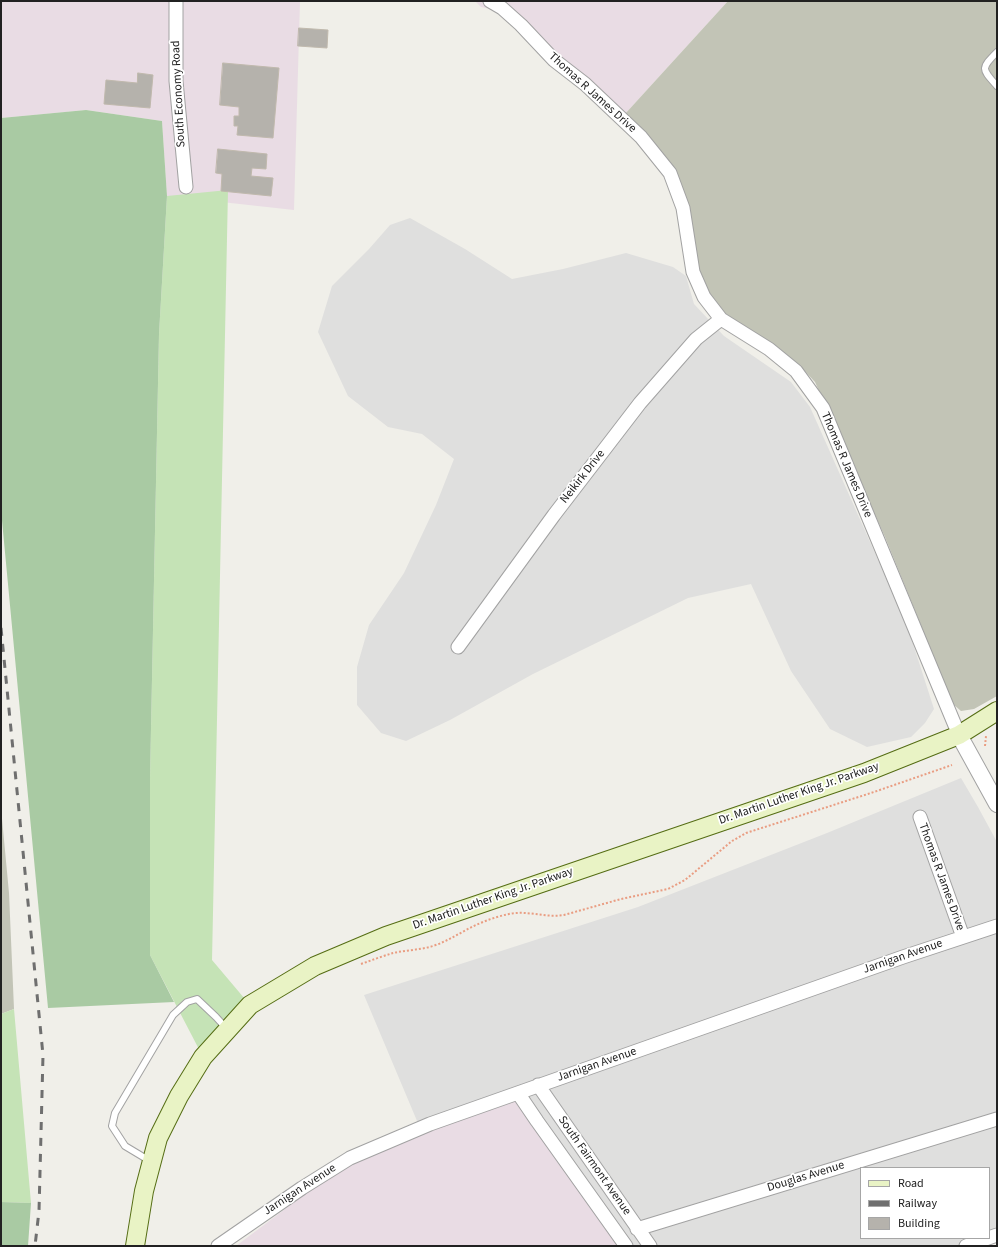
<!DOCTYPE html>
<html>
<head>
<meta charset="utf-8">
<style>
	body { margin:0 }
	#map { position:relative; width:998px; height:1247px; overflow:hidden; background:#f0efe9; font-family:"Source Sans 3",sans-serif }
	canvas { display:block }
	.frame { position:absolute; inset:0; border:2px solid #212121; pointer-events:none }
	.legend { position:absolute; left:860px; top:1167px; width:130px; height:72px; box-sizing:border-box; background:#fff; border:1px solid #a6a6a6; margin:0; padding:5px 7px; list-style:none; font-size:12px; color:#212121 }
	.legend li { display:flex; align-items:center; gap:8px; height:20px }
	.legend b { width:20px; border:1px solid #a6a6a6 }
</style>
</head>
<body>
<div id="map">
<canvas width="998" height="1247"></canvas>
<div class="frame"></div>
<ul class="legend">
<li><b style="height:5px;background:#e9f3c5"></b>Road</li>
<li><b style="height:5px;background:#6f6f6f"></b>Railway</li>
<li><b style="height:11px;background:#b5b2ac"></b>Building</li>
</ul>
</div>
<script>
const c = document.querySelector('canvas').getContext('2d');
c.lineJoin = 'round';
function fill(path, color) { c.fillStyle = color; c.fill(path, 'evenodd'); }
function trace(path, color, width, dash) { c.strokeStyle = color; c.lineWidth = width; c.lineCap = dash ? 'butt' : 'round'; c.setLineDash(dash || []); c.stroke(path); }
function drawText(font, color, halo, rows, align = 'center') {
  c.font = font + ' "Source Sans 3",sans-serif'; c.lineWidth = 3.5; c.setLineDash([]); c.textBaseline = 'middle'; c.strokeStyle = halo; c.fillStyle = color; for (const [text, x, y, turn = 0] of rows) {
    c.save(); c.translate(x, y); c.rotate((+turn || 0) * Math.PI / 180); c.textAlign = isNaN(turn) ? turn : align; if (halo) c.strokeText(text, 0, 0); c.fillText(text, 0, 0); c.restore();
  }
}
const residential = new Path2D(`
	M410 218 465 249 512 279 563 269 626 253 673 267 686 276 694 304 724 336 791 382 810 407 907 625 934 709 925 723 911 737 867 747 830 729 791 671 751 584 688 598 533 674 450 720 406 741 381 733 357 705V667L369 625 404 573 436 505 454 459 422 434 388 427 348 396 318 332 332 286 369 249 390 225Z
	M961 778 978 807 997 842V1237L973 1246H626L420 1128 364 995 638 907 827 833ZM861 1168H989V1238H861Z`);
const industrial = new Path2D(`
	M1 1H300L294 210 167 196 162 121 86 110 1 118Z
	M475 1H728L625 114 506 12 481 7Z
	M518 1093 627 1246H236L321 1182 364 1157Z`);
const construction = new Path2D(`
	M728 1H997V696L974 709 961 711 953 704 885 537 815 382 800 366 719 309 709 295 699 275 689 210 625 114Z
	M1 808 9 893 14 1009 1 1014Z`);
const grass = new Path2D(`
	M228 190 212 960 250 1005 203 1057 150 955V778L159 334 167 196Z
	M14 1009 31 1203 1 1202V1014Z`);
const forest = new Path2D(`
	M86 110 162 121 167 196 159 334 150 778V955L174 1002 48 1008 1 510V118Z
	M1 1202 31 1203 28 1246H1Z`);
const building = new Path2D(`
	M299 28 328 30 327 48 298 46Z
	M223 63 279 68 273 138 237 135 238 126H234V116H239V107L220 105Z
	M138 73 153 75 150 108 104 104 106 80 137 83Z
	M218 149 267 154 266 169 252 168 251 176 273 178 271 196 221 191 222 174 216 173Z`);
const path = new Path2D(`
	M985 746 986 736
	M361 964C372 960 383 956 393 953 406 950 420 950 433 946 445 942 455 936 466 930 479 923 494 917 509 914 527 910 545 918 564 915L621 899 668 889 685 880 732 841 746 833 871 793 952 765`);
const service = new Path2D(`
	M997 52C980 69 982 69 997 86
	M150 1161 125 1146 112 1126 115 1113 173 1015 187 1002 197 999 216 1017 226 1028`);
const minor = new Path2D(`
	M176 1V81L186 187
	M490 1 502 8 521 25 554 60 585 84 641 137 670 173 683 208 693 272 704 297 721 319 769 349 796 371 823 408 959 735
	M458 647 554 515 640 403 696 339 721 319
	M920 817 963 937
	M538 1085 650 1246
	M518 1093 537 1121 626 1246
	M637 1229 997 1119
	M218 1246 302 1188 350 1158 430 1124 903 957 997 926
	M966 1246 997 1235`);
const tertiary = new Path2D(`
	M959 735 997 804`);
const secondary = new Path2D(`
	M135 1246 144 1191 158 1138 179 1096 203 1057 250 1005 315 966 386 936 864 773 959 735 997 711`);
const rail = new Path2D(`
	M1 628 43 1055 39 1211 35 1246`);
const streetNames = [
	["Thomas R James Drive",592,93,42],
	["South Economy Road",179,94,-93],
	["Thomas R James Drive",846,465,67],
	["Neikirk Drive",583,477,-52],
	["Dr. Martin Luther King Jr. Parkway",799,794,-19],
	["Thomas R James Drive",941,877,70],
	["Dr. Martin Luther King Jr. Parkway",493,899,-19],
	["Jarnigan Avenue",903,957,-19],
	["Jarnigan Avenue",597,1065,-19],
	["South Fairmont Avenue",594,1166,55],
	["Douglas Avenue",806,1177,-17],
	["Jarnigan Avenue",300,1190,-33]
];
fill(residential, '#dfdfde');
fill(industrial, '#e9dce4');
fill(construction, '#c2c4b6');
fill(grass, '#c5e3b6');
fill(forest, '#a9caa3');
fill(building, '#b5b2ac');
trace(building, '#c0b9ad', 1);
trace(service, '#a2a2a2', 8);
trace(minor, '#a2a2a2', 15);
trace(tertiary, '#a2a2a2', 18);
trace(secondary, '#556d14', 20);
trace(path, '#e99d82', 2, [2, 2]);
trace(service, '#fff', 6);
trace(minor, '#fff', 13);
trace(tertiary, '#fff', 16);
trace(secondary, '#e9f3c5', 18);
trace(rail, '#6f6f6f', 3, [8, 8]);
drawText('12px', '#212121', '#fff', streetNames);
</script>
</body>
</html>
